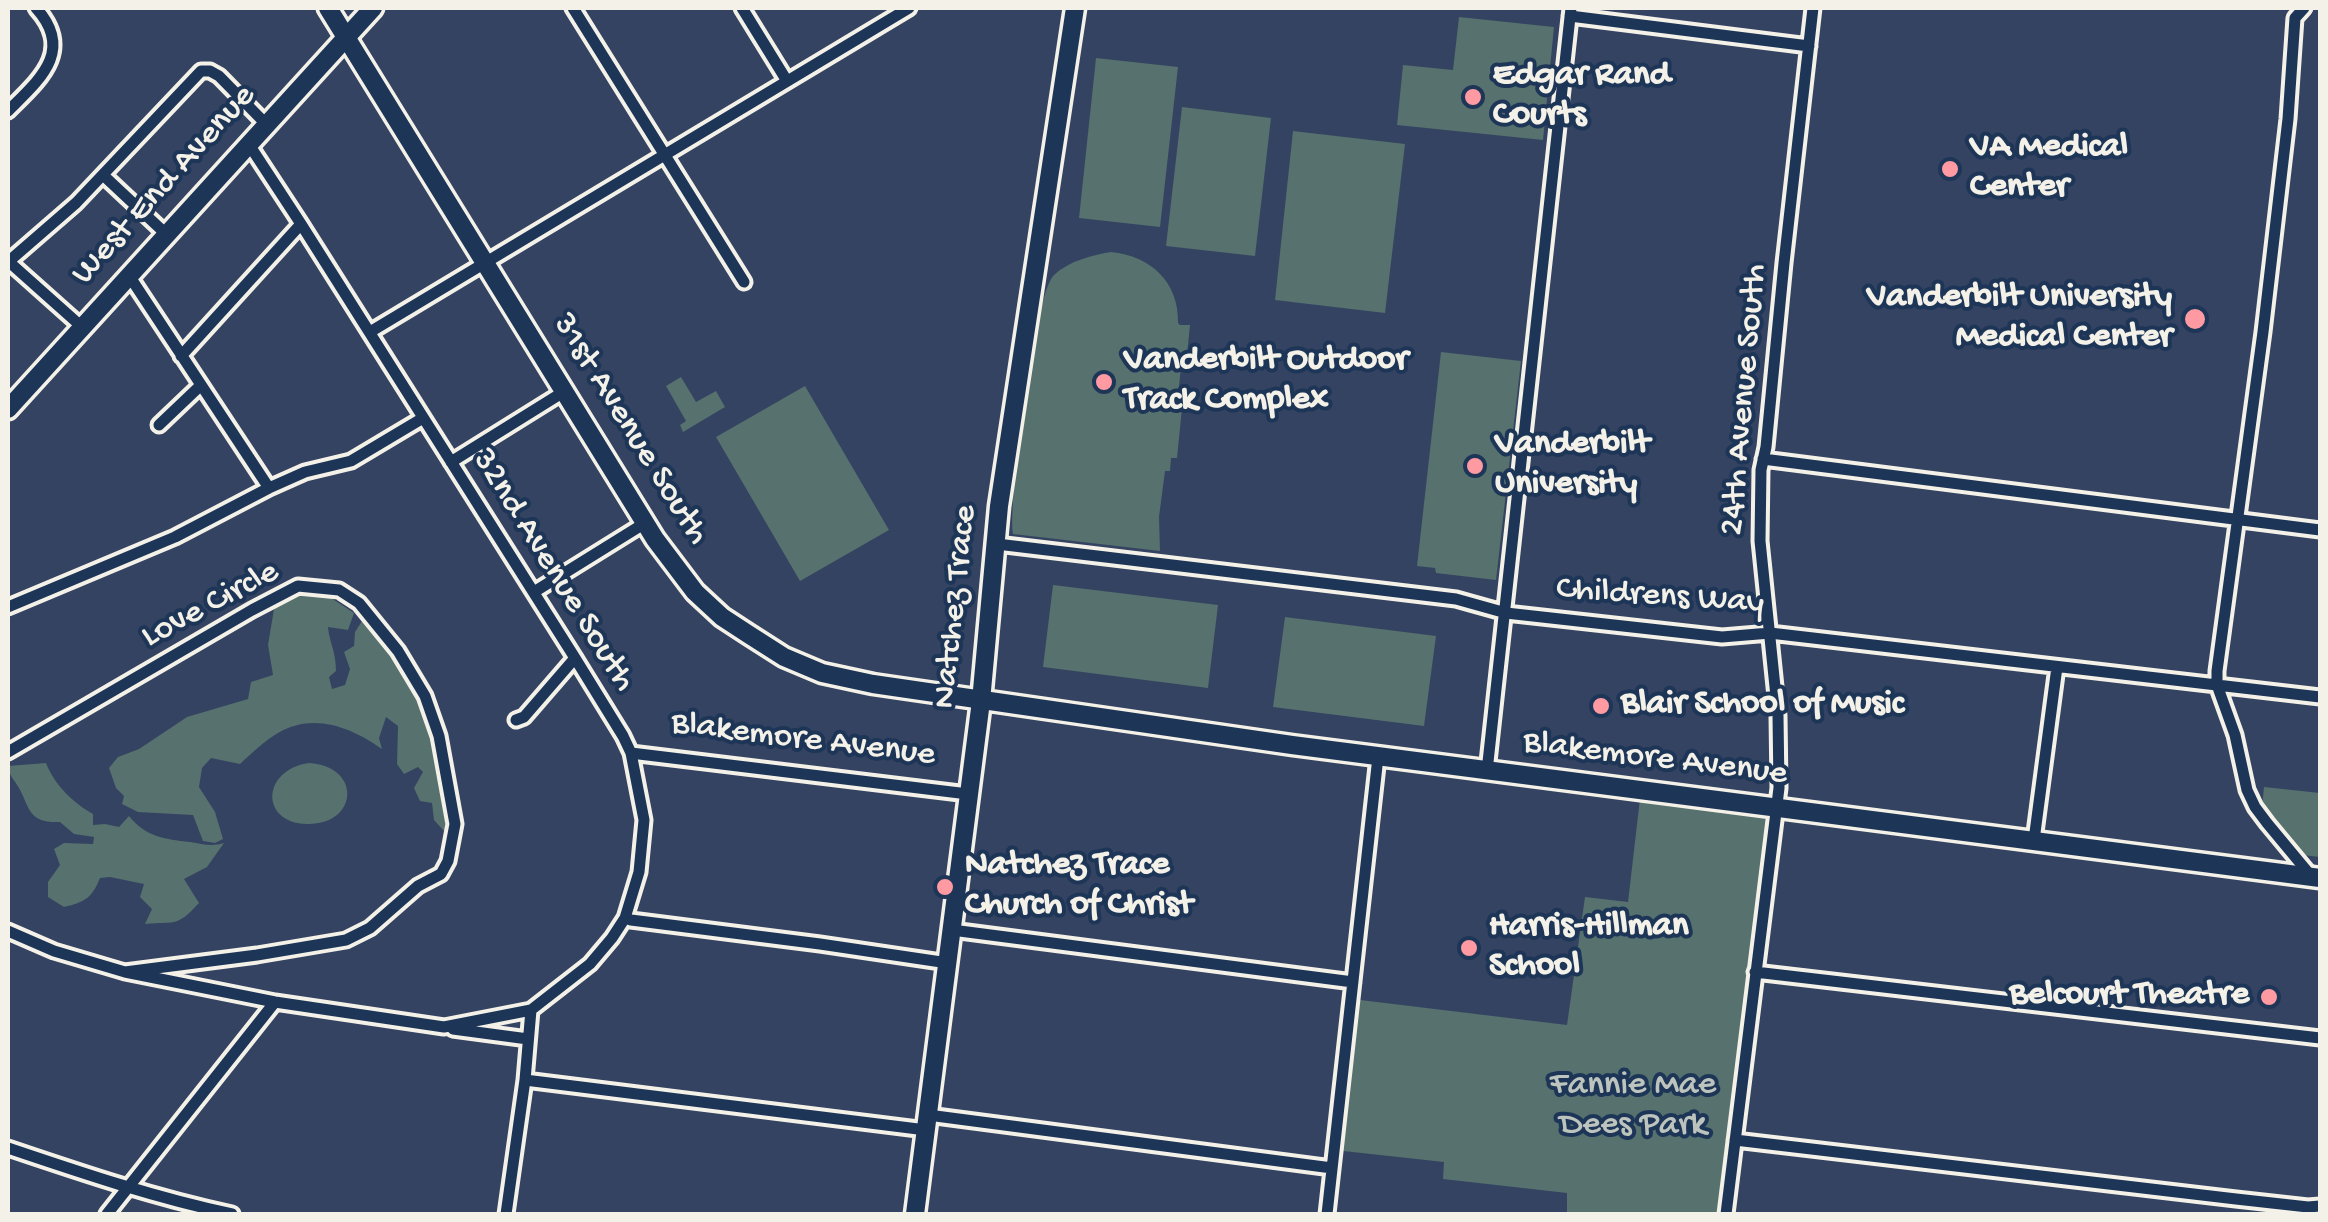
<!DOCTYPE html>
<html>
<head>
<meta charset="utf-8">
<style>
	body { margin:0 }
	#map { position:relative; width:2328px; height:1222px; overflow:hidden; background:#344361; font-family:"Gochi Hand",sans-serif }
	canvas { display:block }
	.frame { position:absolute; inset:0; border:10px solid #f4f1e8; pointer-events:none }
</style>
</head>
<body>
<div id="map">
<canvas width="2328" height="1222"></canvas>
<div class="frame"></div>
</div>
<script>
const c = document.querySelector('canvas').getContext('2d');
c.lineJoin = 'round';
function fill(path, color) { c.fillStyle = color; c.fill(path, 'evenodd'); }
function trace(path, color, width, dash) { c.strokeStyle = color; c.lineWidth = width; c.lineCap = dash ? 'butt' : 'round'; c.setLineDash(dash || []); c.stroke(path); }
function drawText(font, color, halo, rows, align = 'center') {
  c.font = font + ' "Gochi Hand",sans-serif'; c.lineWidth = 8; c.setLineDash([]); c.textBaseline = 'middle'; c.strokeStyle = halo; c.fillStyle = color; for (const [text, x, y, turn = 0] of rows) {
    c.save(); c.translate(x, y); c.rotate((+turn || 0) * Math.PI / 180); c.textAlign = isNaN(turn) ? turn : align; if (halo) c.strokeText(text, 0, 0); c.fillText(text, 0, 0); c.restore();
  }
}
const green = new Path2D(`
	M1459 17 1554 27 1543 140 1397 125 1403 65 1453 70Z
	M1096 58 1178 67 1160 227 1079 218Z
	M1182 107 1271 118 1255 256 1166 246Z
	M1293 131 1405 144 1385 313 1275 300Z
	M1111 252C1151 256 1179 282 1178 323L1180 325H1190L1187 355 1182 356 1177 407 1182 408 1177 458H1171L1170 471H1165L1159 517 1160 551 1013 534C1008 501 1034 294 1054 275 1069 261 1092 255 1111 252Z
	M1441 352 1521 361 1496 580 1436 573 1435 568 1417 566Z
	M681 377 696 402 716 391 725 407 683 432 680 425 686 421 666 386Z
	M805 386 889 530 800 581 716 437Z
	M1053 585 1218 605 1208 688 1043 667Z
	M299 589 325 594 354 613 348 630 328 627C330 645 336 651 336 671L329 677 332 689 345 685 350 669 344 652 354 646 355 632 362 621 401 664 427 712 450 821 444 831 434 820 432 803 420 801 414 788 423 772 418 767 404 774 397 764 398 726 386 717 379 738 382 749C351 727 313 712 278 733 264 741 252 753 240 764L211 758 202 768 199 787 215 812 223 839 215 843 203 841 193 815 138 812 122 804 124 796 116 788 109 768 118 757 139 749 187 717 248 699 251 682 273 675 268 645 275 603Z
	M1285 617 1436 636 1424 726 1273 707Z
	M46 763C54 784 73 803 93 814V825L105 824 119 827 129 816C146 837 164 839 190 842 203 844 211 847 224 843L207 867 184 879 199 903C176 928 176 921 145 924L152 909 140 897 144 884 110 877 100 878C92 898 85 902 64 907L48 897V882L60 865 54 849 64 843 93 844 94 837 74 834 60 822C29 823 31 811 19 788 14 779 9 776 8 766Z
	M309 763C362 766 359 825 307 824 260 823 261 770 309 763Z
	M2264 787 2320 793V857L2302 855 2262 808Z
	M1641 790 1776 807 1726 1214H1567V1193L1443 1179 1444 1162 1334 1150 1352 999 1567 1025 1585 897 1628 902Z`);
const street = new Path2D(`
	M573 8 744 282
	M742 8 787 81
	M2304 8 2295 18 2288 119 2263 332 2217 671V685L2235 735 2247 790 2255 807 2267 823 2311 876
	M1570 16 1809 46
	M8 111C39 80 75 51 36 8
	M248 143 301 224 575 658 623 736 631 753 644 820 639 872 625 918 612 938 590 964 531 1010 525 1080 506 1214
	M103 175 166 234
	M8 261 82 327
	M8 262 76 203 201 71H210L219 76 265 123
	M128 274 269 488
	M370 332 909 8
	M181 356 301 224
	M159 425 200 386
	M1763 459 2320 530
	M451 462 565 391
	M997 544 1456 599 1506 613 1722 637 1770 633 2320 697
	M534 592 645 523
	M8 607 175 537 269 488 305 472 351 461 423 418
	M516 720 524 717 575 658
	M8 752 252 610 298 586 339 590 359 603 398 651 425 696 439 736 455 824 448 861 441 874 418 886 370 928 346 940 257 955 125 972
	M631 753 968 794
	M1487 771 1571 8
	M2034 840 2057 667
	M625 918 631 920 820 944 948 963
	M952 930 1353 982
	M8 931 54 951 125 972 275 1002 444 1027 531 1010
	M1755 972 2320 1038
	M453 1029 528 1039
	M525 1080 926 1130
	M928 1115 1332 1168
	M1735 1140 2236 1199 2308 1207 2320 1206
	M8 1148C82 1173 156 1198 232 1214
	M107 1214 275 1002
	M1327 1214 1378 757
	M1726 1214 1779 788 1778 716 1760 541 1761 470 1766 447 1784 263 1813 8`);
const secondary = new Path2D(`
	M328 8 655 539 695 592 722 617 748 634 784 657 822 673 873 684 1292 745 2320 878
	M915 1214 981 701 999 506 1075 8`);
const primary = new Path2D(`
	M8 409 373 8`);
const markers = [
	[1473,97,10,"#ff9aa2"],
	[1950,169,10,"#ff9aa2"],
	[2195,319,12,"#ff9aa2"],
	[1104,382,10,"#ff9aa2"],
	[1475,466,10,"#ff9aa2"],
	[1601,706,10,"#ff9aa2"],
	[945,887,10,"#ff9aa2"],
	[1469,948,10,"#ff9aa2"],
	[2269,997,10,"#ff9aa2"]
];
const poiNames = [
	["Edgar Rand",1493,77],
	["Courts",1493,117],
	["VA Medical",1970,149],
	["Center",1970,189],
	["Vanderbilt University",2172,299,"right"],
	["Medical Center",2172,339,"right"],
	["Vanderbilt Outdoor",1124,362],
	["Track Complex",1124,402],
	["Vanderbilt",1495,446],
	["University",1495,486],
	["Blair School of Music",1621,706],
	["Natchez Trace",965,867],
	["Church of Christ",965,907],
	["Harris-Hillman",1489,928],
	["School",1489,968],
	["Belcourt Theatre",2249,997,"right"]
];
const streetNames = [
	["West End Avenue",165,186,-48],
	["24th Avenue South",1746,400,-85],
	["31st Avenue South",629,430,58],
	["32nd Avenue South",552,571,58],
	["Childrens Way",1660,598,4],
	["Love Circle",211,606,-28],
	["Natchez Trace",957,607,-84],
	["Blakemore Avenue",803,741,7],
	["Blakemore Avenue",1655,760,7]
];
const parkNames = [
	["Fannie Mae",1633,1087],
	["Dees Park",1633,1127]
];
fill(green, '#56716e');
trace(street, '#f4f1e8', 19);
trace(secondary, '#f4f1e8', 25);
trace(primary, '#f4f1e8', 25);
trace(street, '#1d3557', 11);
trace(secondary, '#1d3557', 18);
trace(primary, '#1d3557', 18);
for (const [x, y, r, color] of markers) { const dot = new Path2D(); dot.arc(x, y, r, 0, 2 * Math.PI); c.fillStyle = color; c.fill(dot); trace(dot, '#1d3557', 4); }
drawText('bold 35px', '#f4f1e8', '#1d3557', poiNames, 'left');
drawText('35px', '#f4f1e8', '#1d3557', streetNames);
drawText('35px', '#bdc4bd', '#1d3557', parkNames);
</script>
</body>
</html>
